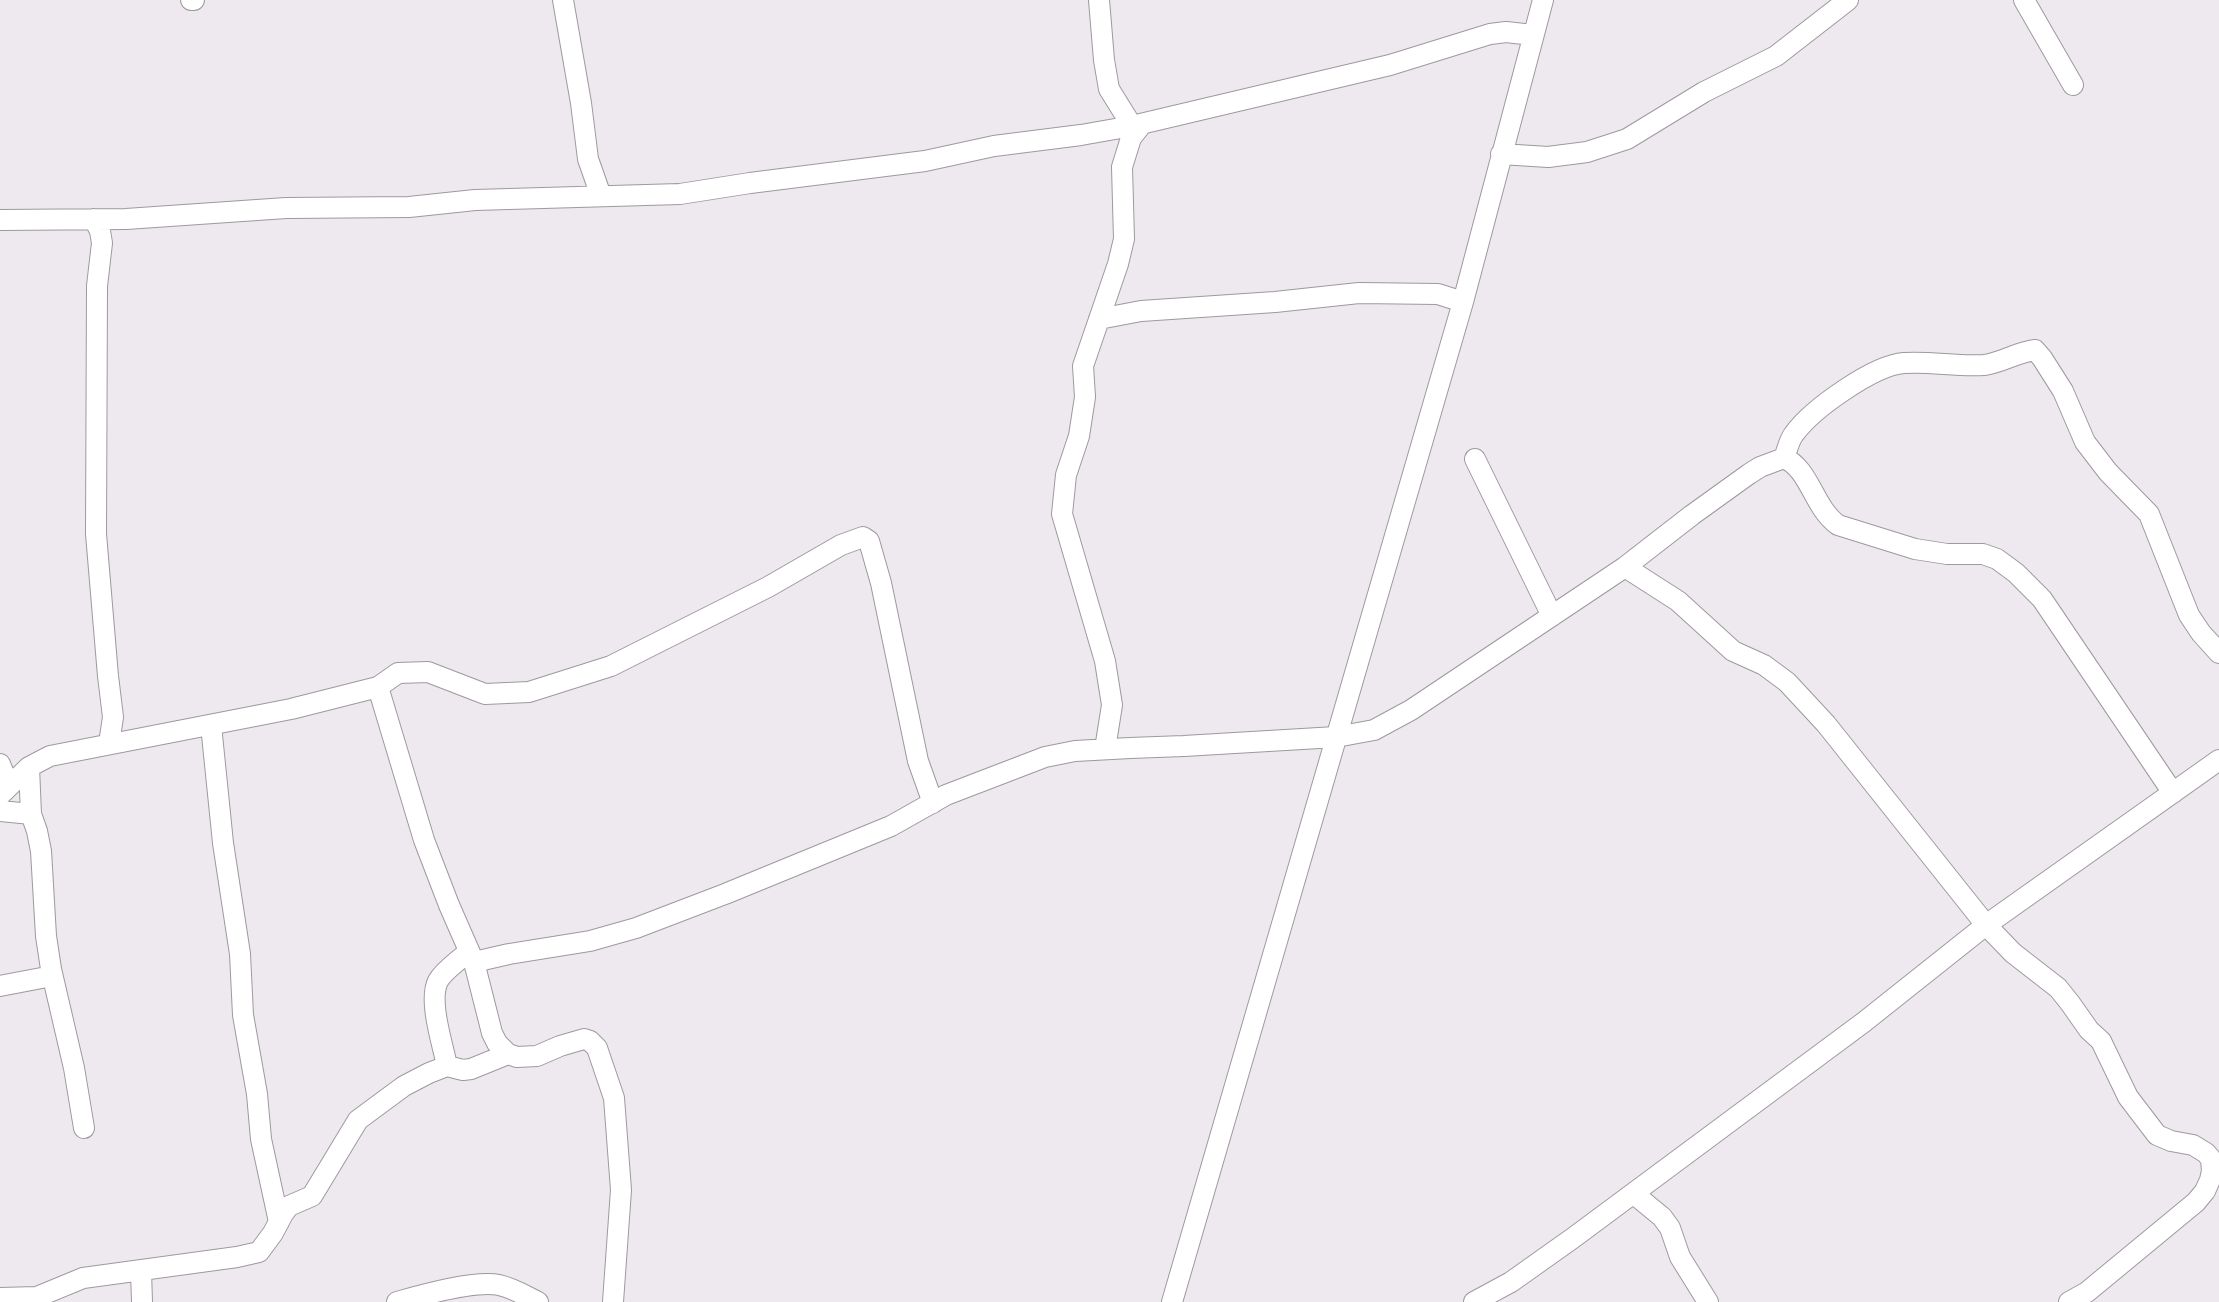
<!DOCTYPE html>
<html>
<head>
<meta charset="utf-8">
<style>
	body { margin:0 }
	canvas { display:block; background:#eee9ee }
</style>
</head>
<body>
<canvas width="2219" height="1302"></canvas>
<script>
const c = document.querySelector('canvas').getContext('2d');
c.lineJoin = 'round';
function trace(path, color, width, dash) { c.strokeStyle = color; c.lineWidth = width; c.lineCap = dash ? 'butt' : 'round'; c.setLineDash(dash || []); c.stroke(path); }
const minor = new Path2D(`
	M191 0H194
	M563 0 581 103 588 159 601 196
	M1099 0 1104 60 1109 89 1132 126
	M2024 0 2073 85
	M1501 154 1548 157 1587 152 1627 139 1704 92 1776 56 1848 0
	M94 219 100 231 102 243 97 286 96 534 108 676 113 717 109 744
	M0 220 126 219 286 208 409 207 475 200 680 194 750 183 925 161 994 146 1081 135 1132 126 1390 65 1490 34 1506 32 1533 35
	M1099 319 1141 311 1275 302 1359 293 1438 294 1463 302
	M1784 458C1787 451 1789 440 1794 434 1812 409 1874 365 1904 363 1931 361 1957 367 1984 365 2001 363 2017 352 2035 350L2042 358 2063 391 2085 442 2108 472 2149 514 2189 615 2201 633 2219 653
	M1475 459 1552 616
	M1625 567 1692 515 1749 474 1760 467 1784 458C1810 469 1813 507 1838 525L1915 549 1947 554H1983L1997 559 2016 573 2042 599 2173 793
	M378 687 424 840 449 905 474 962
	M211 725 223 843 240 954 243 1015 257 1094 261 1139 279 1222
	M1105 749 1112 705 1105 661 1062 514 1066 475 1079 436 1085 397 1083 366 1118 264 1124 239 1122 167 1131 138 1142 124
	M0 764 9 786
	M29 767 31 814 37 831 41 851 46 936 51 969 74 1068 84 1128
	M0 795 29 767 50 756 291 709 378 687 398 673 428 672 485 694 529 692 611 666 768 587 841 545 863 537 869 541 881 583 918 761 933 803
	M0 811 31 814
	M0 986 52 976
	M447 1066C443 1045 428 1001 438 981 444 970 460 960 469 951
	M1634 1194 1662 1217 1670 1228 1680 1257 1708 1302
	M141 1271 142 1302
	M0 1298 37 1297 83 1278 237 1257 259 1252 273 1233 283 1214 289 1206 312 1196 358 1120 404 1086 429 1073 447 1066 463 1070 471 1069 508 1054
	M397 1302C422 1295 475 1280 499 1285 513 1288 526 1296 538 1302
	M613 1302 621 1190 614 1098 597 1048 590 1041 584 1039 560 1046 537 1056 517 1057 508 1054 497 1043 492 1033 474 962 509 954 590 941 636 928 725 894 891 826 946 795 1045 757 1075 751 1130 748 1184 746 1336 737 1374 730 1411 710 1625 567 1678 601 1733 651 1764 665 1787 682 1826 724 1986 925 2013 953 2058 988 2070 1003 2089 1030 2101 1041 2128 1097 2157 1135 2171 1141 2193 1145 2206 1153 2211 1159 2212 1171 2210 1180 2205 1191 2196 1202 2087 1292 2069 1302
	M1172 1302 1463 302 1543 0
	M1474 1302 1511 1282 1573 1238 1864 1022 1986 925 2219 760`);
trace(minor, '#9e999e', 22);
trace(minor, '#fff', 20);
</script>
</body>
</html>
